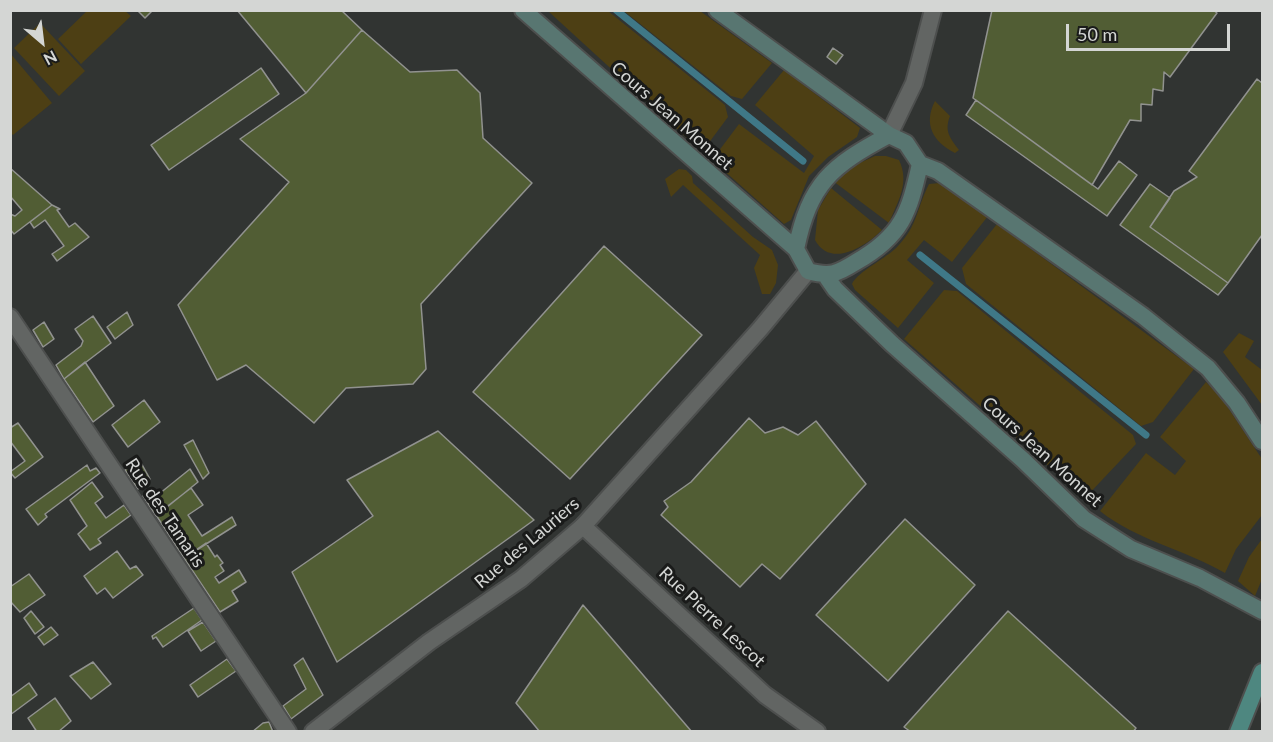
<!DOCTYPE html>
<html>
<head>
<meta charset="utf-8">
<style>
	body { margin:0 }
	#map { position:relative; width:1273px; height:742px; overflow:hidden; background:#313432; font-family:Lato,sans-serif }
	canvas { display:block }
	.frame { position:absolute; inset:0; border:12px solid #d4d6d4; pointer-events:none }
	.north { position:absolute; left:12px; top:12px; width:60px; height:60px; -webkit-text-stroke:4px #1a1b1a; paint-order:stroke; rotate:152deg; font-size:16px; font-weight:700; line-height:24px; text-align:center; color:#d4d6d4 }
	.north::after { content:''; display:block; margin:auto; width:21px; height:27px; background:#d4d6d4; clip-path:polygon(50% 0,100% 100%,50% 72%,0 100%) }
	.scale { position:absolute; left:1066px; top:24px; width:164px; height:27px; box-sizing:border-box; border:3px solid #d4d6d4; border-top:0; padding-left:8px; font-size:18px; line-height:21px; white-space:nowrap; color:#d4d6d4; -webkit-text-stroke:4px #1a1b1a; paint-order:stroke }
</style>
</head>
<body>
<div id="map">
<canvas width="1273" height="742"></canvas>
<div class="frame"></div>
<div class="north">N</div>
<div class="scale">50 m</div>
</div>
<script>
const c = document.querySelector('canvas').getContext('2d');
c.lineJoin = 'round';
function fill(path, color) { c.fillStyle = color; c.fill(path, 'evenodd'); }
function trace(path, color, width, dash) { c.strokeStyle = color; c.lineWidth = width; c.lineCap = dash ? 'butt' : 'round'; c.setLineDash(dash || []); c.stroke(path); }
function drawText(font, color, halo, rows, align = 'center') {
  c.font = font + ' Lato,sans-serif'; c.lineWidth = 6; c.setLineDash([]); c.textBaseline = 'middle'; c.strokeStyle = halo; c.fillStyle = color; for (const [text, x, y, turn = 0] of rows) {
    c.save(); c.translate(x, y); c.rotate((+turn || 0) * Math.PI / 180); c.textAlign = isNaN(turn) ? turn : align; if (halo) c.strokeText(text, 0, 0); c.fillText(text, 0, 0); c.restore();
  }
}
const green = new Path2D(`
	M87 11H125L131 16 81 64 58 39Z
	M548 11H608L725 105 728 117 702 152Z
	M624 11H700L772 63 742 99 731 96Z
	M40 23 85 71 59 96 14 48Z
	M10 53 52 103 13 135 10 132Z
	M784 70 860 128 857 137 828 157 809 176 791 220 784 224 712 160 739 124 804 173 814 156 755 105Z
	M935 101 950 116C944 131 950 138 959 150L955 153C933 142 923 124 935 101Z
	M875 156H886L899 160C910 183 898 201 889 223L833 181 851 167Z
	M679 169 686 170 692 176 693 183 753 237 772 250 778 265 776 283 770 294H762L754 268 760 255 683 185 671 197 665 179Z
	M940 183 988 216 952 262 924 240 907 260 934 283 898 328 855 290 852 284C858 271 886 259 898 246 918 225 917 207 929 184Z
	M831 188 882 230C866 246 831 269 815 240L818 210Z
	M997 224 1194 369 1153 422 1141 426 966 284 962 268Z
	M944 290 957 291 1133 435 1136 444 1085 498 904 339Z
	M1239 333 1254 341 1245 357 1262 370V405L1223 352Z
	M1206 382 1221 397 1262 459V515L1236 549 1225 573C1184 549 1138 541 1100 511L1146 453 1175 475 1186 461 1160 437Z
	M1262 539V579L1255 596 1238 581 1249 557Z`);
const stream = new Path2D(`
	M616 10 803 161
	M920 255 1146 435`);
const building = new Path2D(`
	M137 10H153L145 18Z
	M237 10H341L362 30 306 93Z
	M992 10H1213L1217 13 1170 77 1164 72 1163 91 1153 89 1152 105 1141 104V121L1130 120 1092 185 973 98Z
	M362 30 410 72 457 70 480 93 483 138 532 183 421 304 426 369 413 384 346 388 314 423 246 365 217 380 178 305 289 182 240 139 306 93Z
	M833 48 843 55 836 64 827 57Z
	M261 68 279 94 169 170 151 145Z
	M1257 79 1262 83V235L1228 283 1150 227 1174 191 1197 177 1189 171Z
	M976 100 1098 189 1119 161 1137 175 1107 216 966 115Z
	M10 168 52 205 14 234 10 229V214L15 216 22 210 10 196Z
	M1150 184 1170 198 1150 227 1228 283 1218 295 1120 225Z
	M52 205 60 209 57 210 69 227 75 223 89 237 57 261 52 254 64 246 45 220 34 228 30 222Z
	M604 246 702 335 570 479 473 392Z
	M127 312 133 325 115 339 107 327Z
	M93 316 111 343 64 379 56 365 81 346 83 341 75 329Z
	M44 322 54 339 43 347 33 330Z
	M85 362 114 406 93 422 64 379Z
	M144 400 160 422 128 447 112 425Z
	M749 418 765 433 783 427 798 435 816 421 866 484 780 579 762 564 740 587 661 515 668 507 664 501 691 482Z
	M18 423 43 457 15 478 10 472 25 461 10 441V428Z
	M438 431 534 520 337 662 292 572 373 516 347 480Z
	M193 440 209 473 203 479 184 445Z
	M139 459 150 479 138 489 125 470Z
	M87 465 90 471 96 468 100 473 45 514 47 517 38 525 26 509Z
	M190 469 198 482 156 516 143 496 149 492 154 498Z
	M92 482 103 497 95 503 106 518 124 505 131 515 98 539 101 543 90 550 78 534 87 526 70 500Z
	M191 488 203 505 188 515 202 536 232 517 236 525 184 558 156 515Z
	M905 519 975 585 888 681 816 615Z
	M206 543 215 557 217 555 223 563 220 565 224 571 215 577 219 583 239 570 246 582 232 591 238 601 220 612 184 558Z
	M117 551 130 569 136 566 143 575 113 598 105 588 97 594 84 576Z
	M29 574 45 595 20 612 10 601V587Z
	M583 605 692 732H540L516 703Z
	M194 608 202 620 163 647 156 637 153 639 152 636Z
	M31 611 44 627 35 634 24 618Z
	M1008 611 1136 728 1133 732H911L904 727Z
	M203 622 216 641 201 651 188 631Z
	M51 627 58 635 44 645 38 637Z
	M303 658 323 695 291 719 283 706 306 689 294 665Z
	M227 659 236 671 198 697 190 685Z
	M93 662 111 684 91 699 70 676Z
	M29 683 37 695 10 715V697Z
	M55 698 71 721 58 732H37L28 718Z
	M269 722 273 732H252L263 723Z`);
const minor = new Path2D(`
	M10 317 288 732
	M583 526 765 695 817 732`);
const tertiary = new Path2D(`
	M889 135 914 83 933 10
	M313 732 429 642 521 579 583 526 760 329 808 271`);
const secondary = new Path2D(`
	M523 10 796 249
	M717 10 889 135 906 143 920 164C909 213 902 236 856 262 837 274 830 277 808 271L796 249C810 183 831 166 889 135
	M920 164 938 171 1143 316 1208 368 1237 403 1262 441
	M826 276 835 289 892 344 1023 460 1084 519 1131 549 1200 578 1262 611`);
const primary = new Path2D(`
	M1238 732 1262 672`);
const streetNames = [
	["Cours Jean Monnet",672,116,41],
	["Cours Jean Monnet",1042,452,42],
	["Rue des Tamaris",165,513,56],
	["Rue des Lauriers",527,543,-40],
	["Rue Pierre Lescot",712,617,43]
];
fill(green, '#4d3f14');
trace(stream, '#3f7887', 7);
fill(building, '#515d34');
trace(building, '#91928f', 1.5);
trace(minor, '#4d4f4e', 20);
trace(tertiary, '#4d4f4e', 20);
trace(secondary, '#4d4f4e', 20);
trace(primary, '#4d4f4e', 20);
trace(minor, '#626563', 16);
trace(tertiary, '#626563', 16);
trace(secondary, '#587671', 16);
trace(primary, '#4e8780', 16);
drawText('18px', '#d4d6d4', '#1a1b1a', streetNames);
</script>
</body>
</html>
